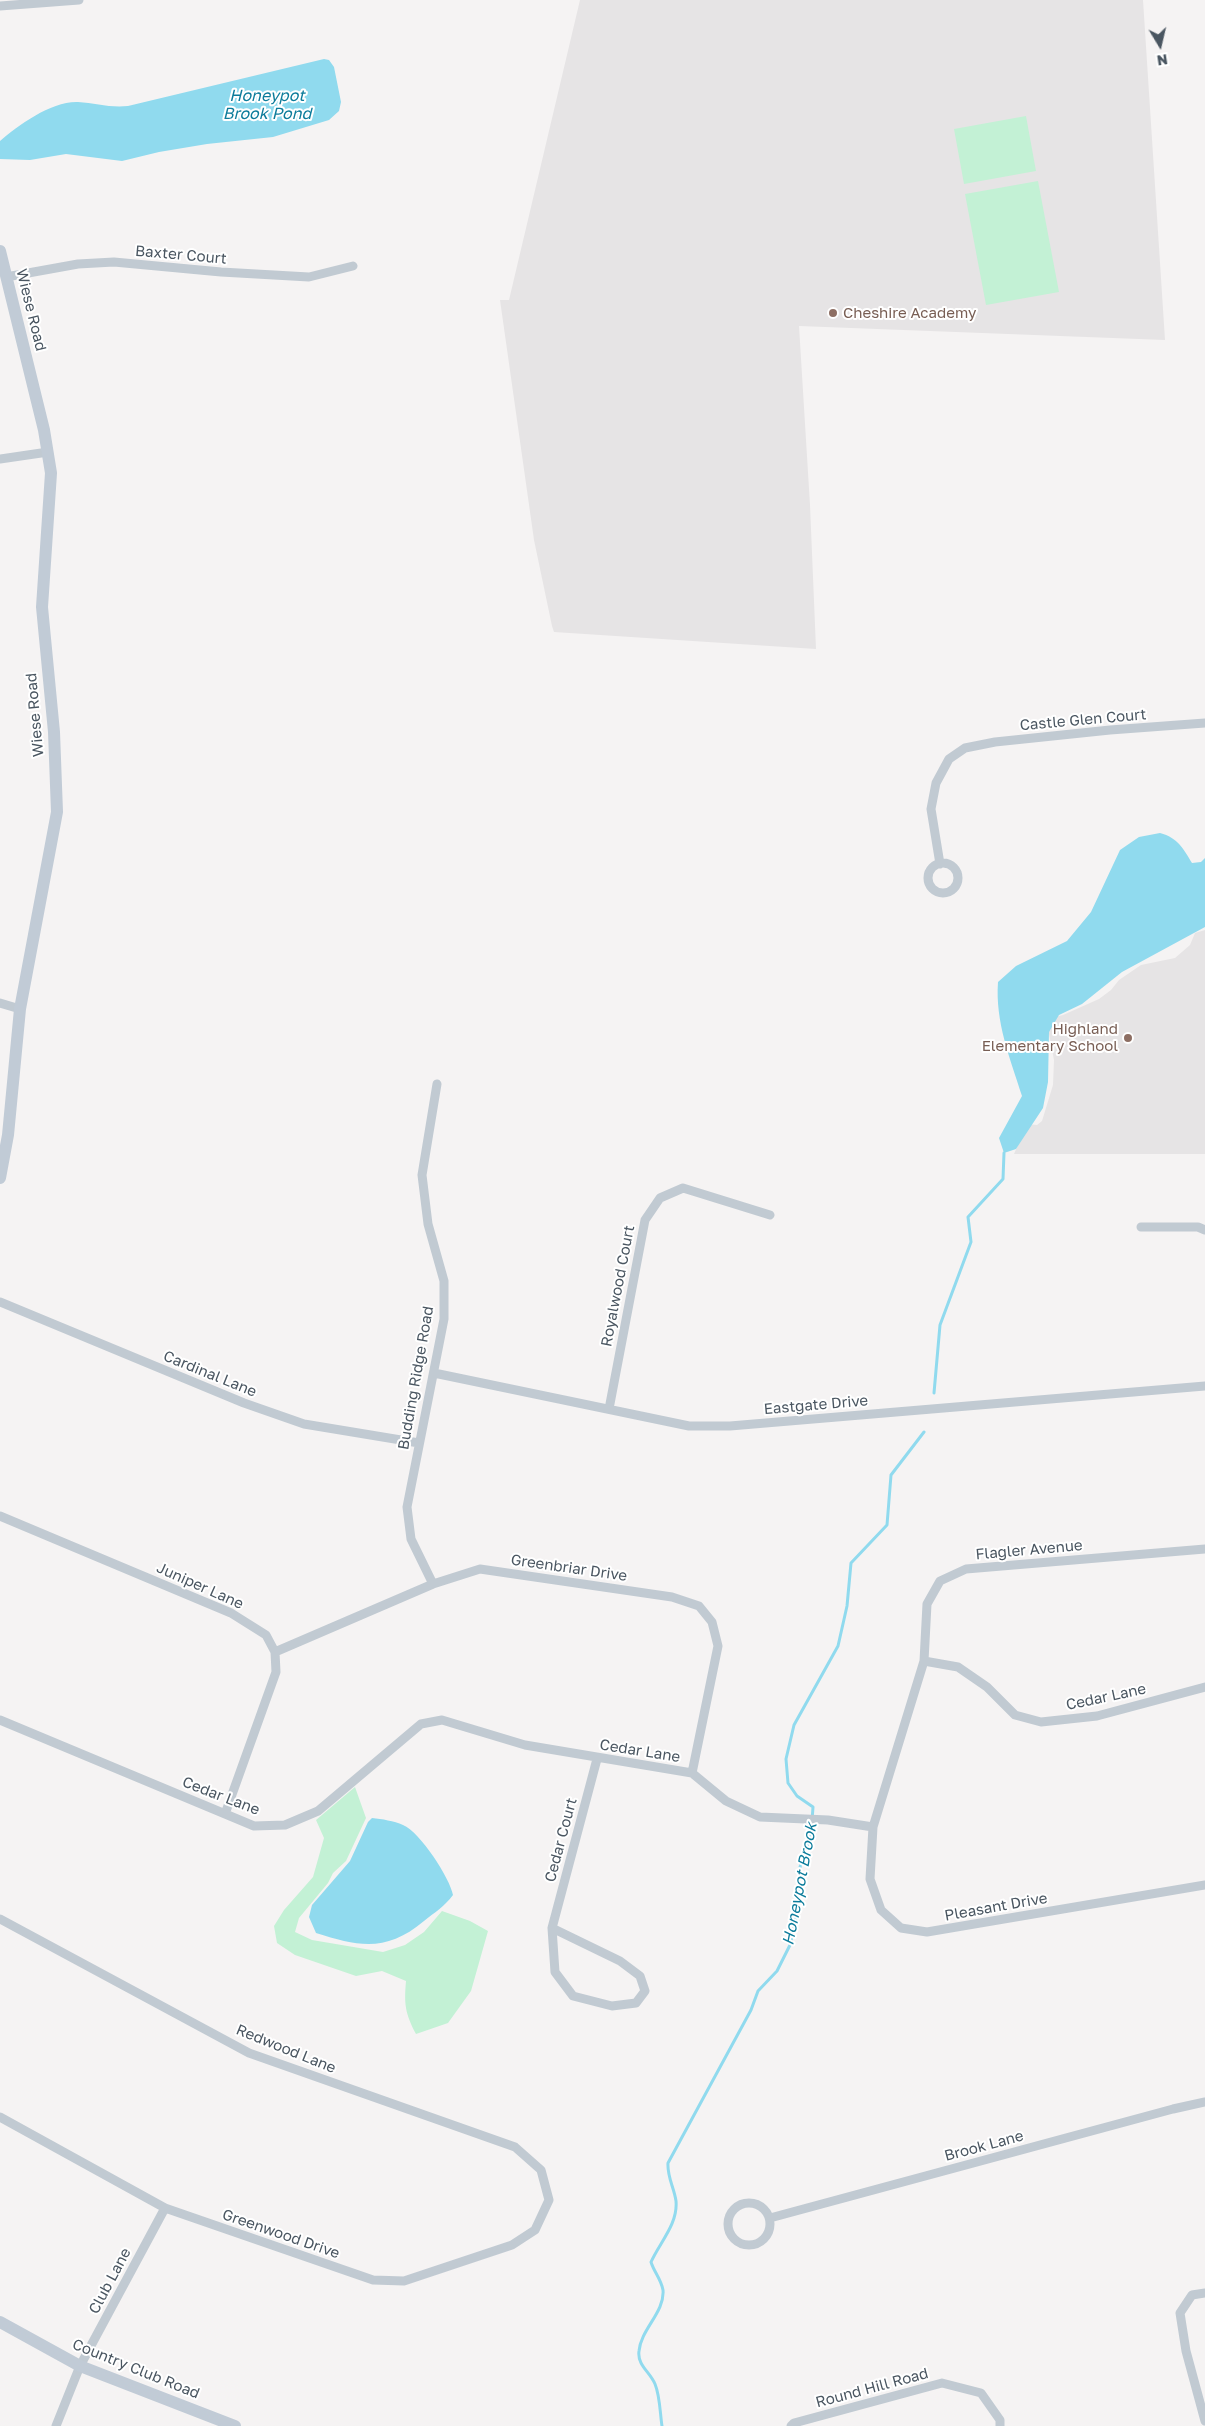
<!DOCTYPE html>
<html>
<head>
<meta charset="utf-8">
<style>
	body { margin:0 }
	#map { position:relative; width:1205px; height:2426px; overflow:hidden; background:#f5f3f3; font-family:"Golos Text",sans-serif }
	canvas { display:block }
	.north { position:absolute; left:1135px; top:20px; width:50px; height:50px; -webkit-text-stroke:4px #fff; paint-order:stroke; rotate:171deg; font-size:14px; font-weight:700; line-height:20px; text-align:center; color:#4a5661 }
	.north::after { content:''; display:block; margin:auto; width:18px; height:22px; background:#4a5661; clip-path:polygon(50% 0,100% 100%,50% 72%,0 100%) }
</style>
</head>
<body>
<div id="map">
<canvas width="1205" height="2426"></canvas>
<div class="north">N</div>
</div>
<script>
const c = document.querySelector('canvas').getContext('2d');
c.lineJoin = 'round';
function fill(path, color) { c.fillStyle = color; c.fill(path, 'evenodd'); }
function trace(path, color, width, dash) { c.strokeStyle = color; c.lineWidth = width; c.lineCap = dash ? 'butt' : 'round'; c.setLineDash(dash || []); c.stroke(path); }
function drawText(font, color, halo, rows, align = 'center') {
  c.font = font + ' "Golos Text",sans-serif'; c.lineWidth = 4; c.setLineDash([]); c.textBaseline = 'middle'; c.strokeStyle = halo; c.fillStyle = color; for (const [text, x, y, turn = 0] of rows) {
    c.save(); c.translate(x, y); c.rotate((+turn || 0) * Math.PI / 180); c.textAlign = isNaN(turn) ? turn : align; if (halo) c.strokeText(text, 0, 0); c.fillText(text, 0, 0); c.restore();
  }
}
const education = new Path2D(`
	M580 0H1143L1165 340 799 326 810 505 816 649 554 632 552 626 534 540 500 300H509Z
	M1205 930V1154H1014L1027 1124 1037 1125 1042 1121 1053 1085 1054 1060 1049 1034 1042 1020 1063 1015 1099 999 1111 990 1119 980 1141 965 1175 958 1190 945 1195 933Z`);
const green = new Path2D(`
	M1026 116 1036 171 964 184 954 129Z
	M1038 181 1059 292 986 305 965 194Z
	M355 1787 366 1818 346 1861 333 1873 328 1883 299 1918 295 1932 312 1940 383 1952 405 1945 424 1932 442 1911 470 1921 488 1931 471 1991 448 2023 416 2034C405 2013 404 2004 406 1981L382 1971 356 1976 295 1955 277 1943 274 1926 284 1910 313 1877 324 1838 316 1820Z`);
const water = new Path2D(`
	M324 59 329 60 334 67 341 102 339 111 329 120 273 137 207 144 159 152 122 161 66 154 30 160 0 159V141C19 125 51 101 78 102 95 103 110 108 128 106Z
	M1160 833C1178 838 1183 848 1192 863L1201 862 1205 858V927L1122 972 1082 1004 1059 1015 1049 1032 1048 1082 1043 1108 1016 1149 1004 1153 999 1138 1022 1096C1010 1058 995 1022 998 982L1016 966 1067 941 1091 912 1120 850 1139 837Z
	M372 1818C382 1819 394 1821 403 1825 420 1832 450 1878 453 1895 445 1906 434 1913 424 1921 387 1952 360 1947 316 1933L309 1917 312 1905 350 1861 368 1822Z`);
const stream = new Path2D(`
	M934 1393 940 1325 971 1242 968 1217 1003 1179 1004 1153
	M662 2426C660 2413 660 2396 655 2384 650 2372 637 2365 639 2351 641 2329 665 2312 663 2290 661 2279 654 2272 651 2262 660 2242 678 2224 676 2201 674 2187 667 2177 668 2163L751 2010 758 1991 777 1971 790 1945 795 1924 800 1867 811 1835 813 1807 797 1796 788 1783 786 1759 794 1725 838 1646 847 1606 851 1563 887 1525 891 1475 924 1432`);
const street = new Path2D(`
	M0 6 79 0
	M6 277 78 264 114 262 221 272 309 277 353 266
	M0 459 48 452
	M928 878a15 15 0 1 1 30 0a15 15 0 1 1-30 0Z
	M940 864 931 809 936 783 949 759 965 748 995 742 1110 730 1205 723
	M0 1003 20 1009
	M1141 1227H1198L1205 1230
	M0 1302 244 1403 304 1424 419 1443
	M434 1373 689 1426H730L1205 1386
	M609 1409 645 1220 660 1198 683 1188 770 1215
	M0 1516 231 1613 266 1635 275 1652 276 1672 225 1814
	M433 1584 411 1539 407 1507 444 1319V1281L428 1224 422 1175 437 1084
	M275 1652 433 1584 480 1569 672 1597 699 1606 712 1622 718 1646 692 1773
	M924 1661 927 1604 940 1581 966 1569 1205 1549
	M1205 1687 1097 1716 1041 1722 1015 1715 987 1687 958 1667 924 1661 873 1827 870 1879 881 1910 901 1928 927 1932 1205 1885
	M0 1720 254 1826 285 1825 318 1811 421 1724 442 1720 525 1745 692 1773 726 1801 760 1817 828 1820 873 1827
	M0 1919 249 2053 515 2147 541 2170 549 2200 535 2230 512 2245 404 2281 373 2280 165 2208 0 2117
	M552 1928 620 1961 640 1976 645 1991 636 2003 612 2006 573 1996 555 1972Z
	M552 1928 597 1759
	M728 2224a21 21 0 1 1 42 0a21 21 0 1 1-42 0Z
	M770 2218 1173 2109 1205 2102
	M1205 2293 1192 2295 1180 2313 1186 2351 1205 2421
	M56 2426 80 2366 165 2208
	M791 2426 794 2423 942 2383 981 2393 1000 2420V2426`);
const secondary = new Path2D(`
	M0 251 44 430 51 473 42 607 54 732 57 812 20 1009 8 1135 0 1178
	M0 2322 80 2366 235 2426`);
const markers = [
	[833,313,5,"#8d6e63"],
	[1128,1038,5,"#8d6e63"]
];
const streetNames = [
	["Baxter Court",181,255,5],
	["Wiese Road",31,310,76],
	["Wiese Road",35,715,-95],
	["Castle Glen Court",1083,720,-5],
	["Royalwood Court",618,1286,-79],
	["Cardinal Lane",210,1374,22],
	["Budding Ridge Road",416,1378,-80],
	["Eastgate Drive",816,1405,-5],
	["Flagler Avenue",1029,1550,-5],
	["Greenbriar Drive",569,1568,8],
	["Juniper Lane",200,1586,24],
	["Cedar Lane",1106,1697,-12],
	["Cedar Lane",640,1751,9],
	["Cedar Lane",221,1796,21],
	["Cedar Court",561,1840,-75],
	["Pleasant Drive",996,1907,-10],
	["Redwood Lane",286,2049,22],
	["Brook Lane",984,2146,-15],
	["Greenwood Drive",281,2234,19],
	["Club Lane",110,2281,-62],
	["Country Club Road",136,2369,22],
	["Round Hill Road",872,2388,-15]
];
const educationNames = [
	["Cheshire Academy",843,313],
	["Highland",1118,1029,"right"],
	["Elementary School",1118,1046,"right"]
];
const waterNames = [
	["Honeypot",267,96],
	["Brook Pond",267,114],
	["Honeypot Brook",800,1884,-79]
];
fill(education, '#e6e4e5');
fill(green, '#c3f1d5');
fill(water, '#90daee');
trace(stream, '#90daee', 3);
trace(street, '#c1cad2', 9);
trace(secondary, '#c1cbd6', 12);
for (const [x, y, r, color] of markers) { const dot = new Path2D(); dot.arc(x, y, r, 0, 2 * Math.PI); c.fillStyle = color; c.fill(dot); trace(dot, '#fff', 2); }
drawText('15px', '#4a5661', '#fff', streetNames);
drawText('15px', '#785e54', '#fff', educationNames, 'left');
drawText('italic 16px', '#0c7c9b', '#fff', waterNames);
</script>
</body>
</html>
